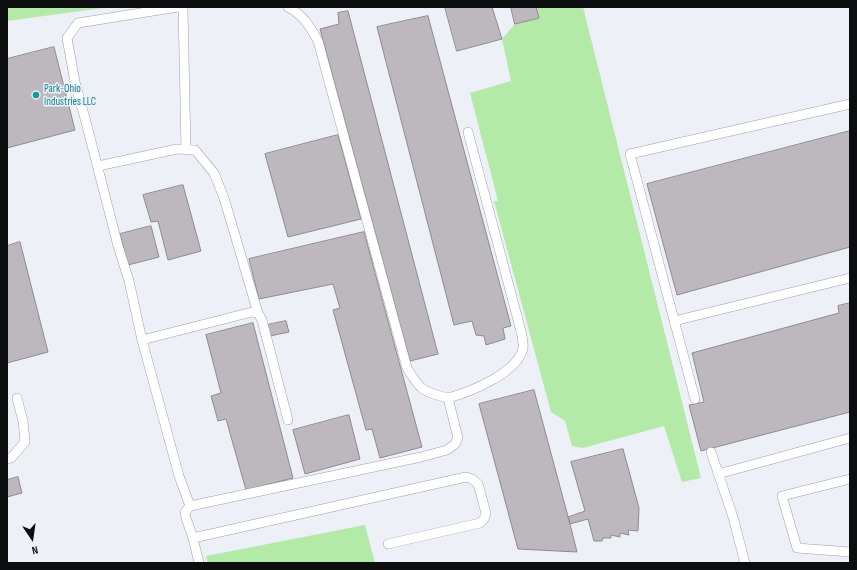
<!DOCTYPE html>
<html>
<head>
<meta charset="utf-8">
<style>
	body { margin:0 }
	#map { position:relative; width:857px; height:570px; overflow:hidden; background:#edf0f6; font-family:"Sofia Sans Condensed",sans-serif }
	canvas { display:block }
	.frame { position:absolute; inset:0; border:8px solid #0c0d0f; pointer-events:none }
	.north { position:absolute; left:12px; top:518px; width:40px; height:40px; -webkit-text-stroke:3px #edf0f6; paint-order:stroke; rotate:167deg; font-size:11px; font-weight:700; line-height:16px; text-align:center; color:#0c0d0f }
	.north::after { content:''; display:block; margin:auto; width:14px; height:18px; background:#0c0d0f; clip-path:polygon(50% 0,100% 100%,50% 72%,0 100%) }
</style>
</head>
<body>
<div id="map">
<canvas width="857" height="570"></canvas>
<div class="frame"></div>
<div class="north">N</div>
</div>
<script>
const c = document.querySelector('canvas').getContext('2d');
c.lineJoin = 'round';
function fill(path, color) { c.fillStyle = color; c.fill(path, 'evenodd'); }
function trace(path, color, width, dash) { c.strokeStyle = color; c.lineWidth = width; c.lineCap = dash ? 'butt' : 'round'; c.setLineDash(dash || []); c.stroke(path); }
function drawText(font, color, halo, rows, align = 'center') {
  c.font = font + ' "Sofia Sans Condensed",sans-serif'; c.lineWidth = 3; c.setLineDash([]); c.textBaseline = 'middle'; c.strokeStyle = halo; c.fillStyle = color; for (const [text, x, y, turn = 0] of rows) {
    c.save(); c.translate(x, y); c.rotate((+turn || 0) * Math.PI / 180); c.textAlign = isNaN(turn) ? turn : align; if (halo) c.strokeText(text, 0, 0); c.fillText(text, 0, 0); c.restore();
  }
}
const green = new Path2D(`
	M7 7H110L7 21Z
	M536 7H583L701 478 682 482 664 426 583 448 572 446 565 421 551 412 494 201H498L470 93 511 81 502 39 515 24 539 18Z
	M365 525 375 563H208L206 556Z`);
const building = new Path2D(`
	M445 7H492L502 39 457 51Z
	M511 7H536L539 18 515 24Z
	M348 11 438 354 410 361 320 29 339 24 338 13Z
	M428 16 511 326 503 328 505 339 486 345 484 336 476 335 472 321 454 325 377 27Z
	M54 47 75 130 7 148V59Z
	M850 131V247L677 295 647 184Z
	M338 135 361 219 288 237 265 154Z
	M183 185 201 251 168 260 158 221 151 222 143 195Z
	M151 226 159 257 128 265 120 234Z
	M364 232 422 447 380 458 372 429 366 430 333 310 340 308 333 284 259 299 249 259Z
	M20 242 48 352 7 363V246Z
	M850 303V412L701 451 689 405 704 402 692 353 839 313 838 306Z
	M286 321 289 332 270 336 267 325Z
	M253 323 293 478 246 490 226 419 218 421 211 396 221 393 206 335Z
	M534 390 570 524 577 552 518 549 479 404Z
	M349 415 360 459 305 474 293 430Z
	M623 449 639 508 638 531 628 530 629 535 620 533V537L611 535V538H603L602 541H594L588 519 570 524 568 517 585 511 571 462Z
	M18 477 22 493 7 497V480Z`);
const service = new Path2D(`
	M178 7 78 23 67 38 75 82 86 122 118 246 129 281 142 340 179 476 190 506
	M183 7 186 150
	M288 7C303 15 310 26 318 41L407 368C420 390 423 392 448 398
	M98 166 177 149 195 150 214 173 224 198 258 313
	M674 321 850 278
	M142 340 252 312 258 313 262 320 288 420
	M695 399 630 154 850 104
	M711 452 733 517 745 563
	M7 459 11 458 25 442 23 421 17 398
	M718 474 850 438
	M850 479 782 496 797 548 850 552
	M193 538 186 518 185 512 190 506 421 457 447 450 455 444 458 438 448 398C470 392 518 373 523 348 524 344 522 339 522 335L468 132
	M199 563 193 538 466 477 472 479 478 484 486 513 484 519 480 523 388 544`);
const markers = [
	[36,95,4,"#0f9aa8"]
];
const cultureNames = [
	["Park-Ohio",44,89],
	["Industries LLC",44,102]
];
fill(green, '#b3eaa8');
fill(building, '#bcb8bd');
trace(building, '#8e8a8e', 1);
trace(service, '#9da0a6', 10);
trace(service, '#fff', 9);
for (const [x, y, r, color] of markers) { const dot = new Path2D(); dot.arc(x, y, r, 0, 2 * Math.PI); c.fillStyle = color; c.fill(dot); trace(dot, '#edf0f6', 1.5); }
drawText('11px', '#0d838f', '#edf0f6', cultureNames, 'left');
</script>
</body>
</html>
